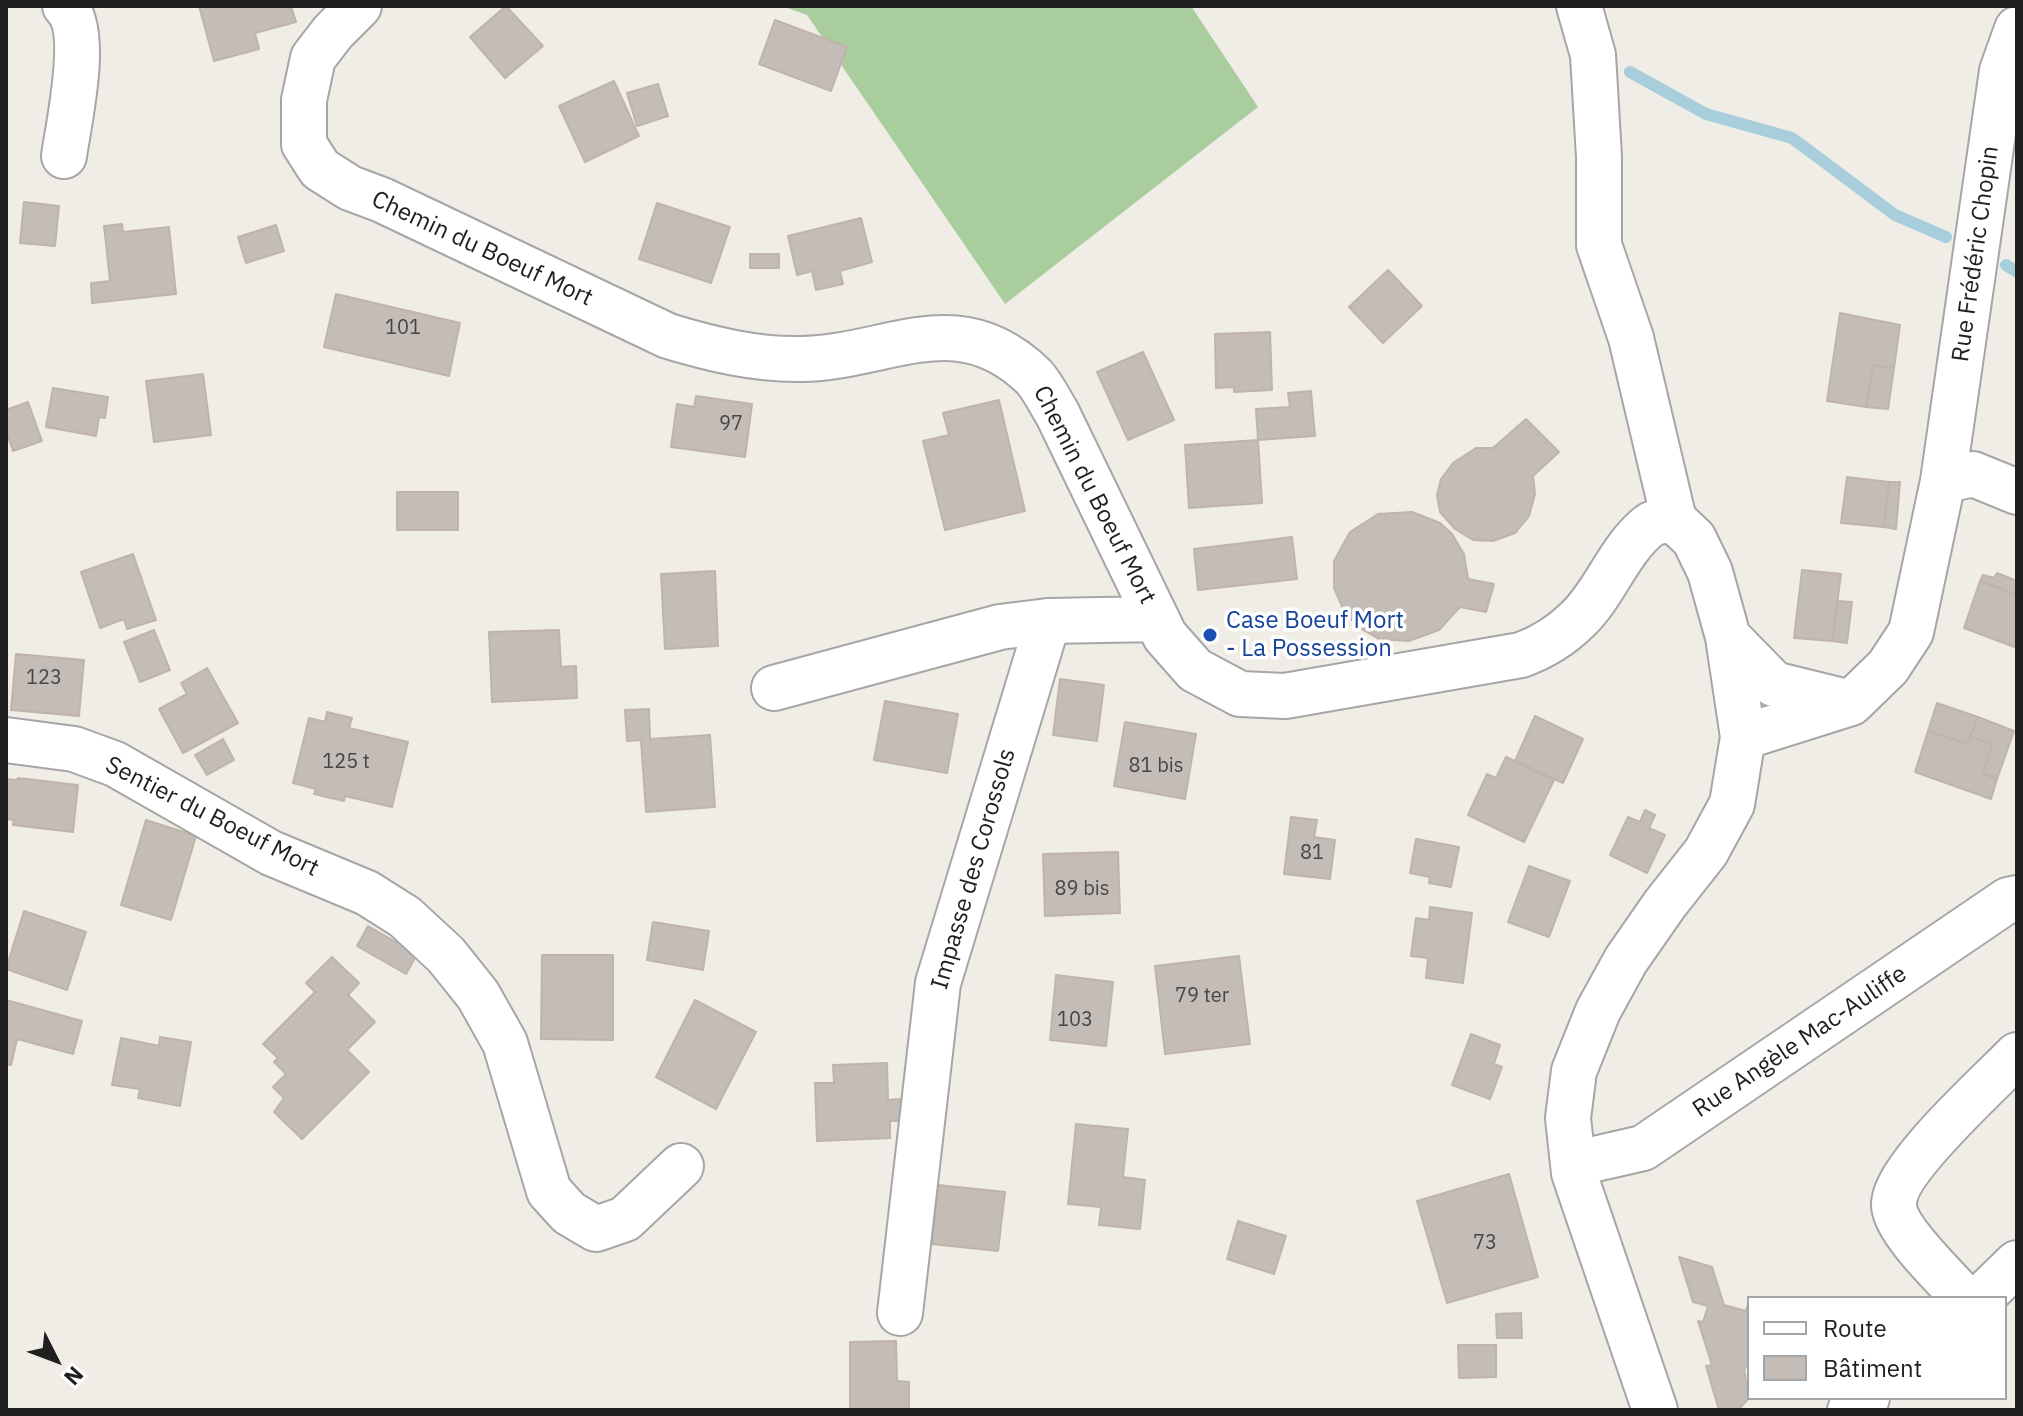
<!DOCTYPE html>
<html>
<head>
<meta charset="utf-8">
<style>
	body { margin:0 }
	#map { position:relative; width:2023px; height:1416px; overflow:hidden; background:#efede6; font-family:"IBM Plex Sans",sans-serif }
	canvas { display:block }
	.frame { position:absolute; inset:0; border:8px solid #1f1f1f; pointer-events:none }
	.legend { position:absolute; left:1747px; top:1296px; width:260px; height:104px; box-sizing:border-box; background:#fff; border:2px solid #a5a5a5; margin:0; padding:10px 14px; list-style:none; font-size:24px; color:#1f1f1f }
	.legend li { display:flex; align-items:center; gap:16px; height:40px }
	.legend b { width:40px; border:2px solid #a5a5a5 }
	.north { position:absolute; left:16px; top:1320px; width:80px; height:80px; -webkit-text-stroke:6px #fff; paint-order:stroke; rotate:132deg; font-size:22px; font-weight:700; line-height:32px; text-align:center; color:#1f1f1f }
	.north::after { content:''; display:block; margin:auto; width:28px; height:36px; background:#1f1f1f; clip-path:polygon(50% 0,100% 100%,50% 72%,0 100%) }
</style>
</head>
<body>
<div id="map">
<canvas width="2023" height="1416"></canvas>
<div class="frame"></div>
<ul class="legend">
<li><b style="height:10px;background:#fff"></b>Route</li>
<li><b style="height:22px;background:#c4bcb6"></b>Bâtiment</li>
</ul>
<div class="north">N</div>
</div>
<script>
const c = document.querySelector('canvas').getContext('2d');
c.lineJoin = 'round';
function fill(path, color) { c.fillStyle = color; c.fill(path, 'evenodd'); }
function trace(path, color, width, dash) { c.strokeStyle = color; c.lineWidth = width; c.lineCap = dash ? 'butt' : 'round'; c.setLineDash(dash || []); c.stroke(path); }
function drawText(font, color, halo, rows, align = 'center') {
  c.font = font + ' "IBM Plex Sans",sans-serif'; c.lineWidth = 7; c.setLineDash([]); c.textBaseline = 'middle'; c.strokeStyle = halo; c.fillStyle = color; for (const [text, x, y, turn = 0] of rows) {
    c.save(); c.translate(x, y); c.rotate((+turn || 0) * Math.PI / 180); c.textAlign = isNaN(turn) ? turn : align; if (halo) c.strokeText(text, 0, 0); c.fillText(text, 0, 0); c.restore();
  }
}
const forest = new Path2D(`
	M782 6H1191L1258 107 1005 304 807 15Z`);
const stream = new Path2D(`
	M1630 72 1706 114 1792 138 1895 215 1946 237
	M2006 265 2017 272`);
const building = new Path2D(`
	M199 6H291L296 22 255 33 259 49 214 61Z
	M506 6 543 46 505 78 470 37Z
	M775 20 847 47 831 91 759 64Z
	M614 81 639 136 585 162 559 106Z
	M658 84 668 116 637 126 627 93Z
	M24 202 59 206 55 246 20 243Z
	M657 203 730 227 711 283 639 259Z
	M861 218 872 262 840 271 843 284 816 290 812 271 797 275 788 236Z
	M122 224 123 232 169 227 176 294 92 303 91 283 110 281 104 226Z
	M276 225 284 251 246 263 238 237Z
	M750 254H779V268H750Z
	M1388 270 1422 306 1383 343 1349 307Z
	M336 294 460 323 449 376 324 347Z
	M1840 313 1900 325 1894 368 1873 365 1866 407 1827 401Z
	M1270 332 1272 390 1234 392V387L1216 388 1215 334Z
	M1143 352 1174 420 1128 440 1097 372Z
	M1873 365 1894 368 1888 409 1866 407Z
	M203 374 211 435 154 442 146 381Z
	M53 388 108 397 105 418 99 417 96 436 46 427Z
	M1311 391 1315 436 1258 440 1256 409 1290 407 1288 393Z
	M696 396 752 404 745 457 671 447 677 404 694 407Z
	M999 400 1025 511 945 530 923 441 949 435 943 413Z
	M28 402 42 441 13 451 6 431V410Z
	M1526 419 1559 452 1533 476 1535 494 1529 516 1515 533 1493 541 1473 540 1455 529 1440 512 1437 495 1441 479 1453 463 1476 448H1493Z
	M1258 440 1262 503 1189 508 1185 445Z
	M1847 477 1889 482 1884 527 1841 523Z
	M1889 482H1900L1896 529 1884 527Z
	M397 492H458V530H397Z
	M1412 512 1440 523 1452 534 1464 554 1468 579 1494 584 1486 612 1460 607 1439 630 1409 641 1379 639 1360 628 1345 613 1334 588V561L1350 532 1378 514Z
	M1292 537 1297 579 1198 590 1194 549Z
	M133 554 156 620 127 629 124 619 100 628 81 572Z
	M1802 570 1841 574 1832 641 1794 638Z
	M715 571 718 646 665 649 661 574Z
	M1997 573 2017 581V595L1980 581 1983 575 1994 578Z
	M1980 581 2017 595V648L1964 628Z
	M1838 601 1852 602 1847 643 1832 641Z
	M154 630 170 670 140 682 124 642Z
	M559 630 561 667 576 666 577 698 492 702 489 632Z
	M16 654 84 660 79 716 11 710Z
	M207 668 238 723 183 753 159 709 187 694 181 683Z
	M1060 679 1104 685 1097 741 1053 735Z
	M885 701 958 714 947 773 874 760Z
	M1937 703 1978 717 1967 744 1928 731Z
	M649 709 650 739 710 735 715 807 646 812 641 740 627 741 625 710Z
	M327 712 352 718 349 728 408 742 392 807 345 796 344 801 314 794 316 789 293 783 309 718 325 722Z
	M1535 716 1583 739 1563 783 1515 761Z
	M1978 717 2014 731 1997 779 1983 774 1992 744 1970 737Z
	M1125 722 1196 734 1185 799 1114 786Z
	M1928 731 1967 744 1970 737 1992 744 1983 774 1997 779 1991 799 1915 772Z
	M223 739 234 760 207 775 195 755Z
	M1506 757 1554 780 1524 842 1468 815 1487 774 1496 778Z
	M18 778 78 785 73 832 13 825 14 820 6 819V779L17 780Z
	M1645 810 1655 815 1649 828 1665 835 1647 873 1610 855 1628 817 1640 822Z
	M1291 817 1317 820 1314 837 1335 840 1330 879 1284 874Z
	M146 820 196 836 171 920 121 905Z
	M1416 839 1459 847 1451 887 1429 883 1430 877 1410 873Z
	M1118 852 1120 913 1045 916 1043 854Z
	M1529 866 1570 881 1549 937 1508 922Z
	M1430 907 1472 913 1463 983 1426 978 1428 958 1411 956 1416 918 1429 920Z
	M24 911 86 932 67 990 6 969Z
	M653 922 709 931 703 970 647 960Z
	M368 926 417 954 406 974 357 946Z
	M542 955H613V1040L541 1039Z
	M1239 956 1250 1044 1165 1054 1155 966Z
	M332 957 359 983 348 995 375 1022 347 1050 369 1072 302 1139 274 1112 284 1098 273 1087 286 1074 274 1062 278 1058 263 1044 315 992 306 983Z
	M1056 975 1113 982 1106 1046 1050 1040Z
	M6 1000 82 1021 73 1054 17 1039 11 1065 6 1064Z
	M695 1000 756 1032 716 1109 656 1077Z
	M1471 1034 1500 1045 1494 1064 1502 1067 1490 1099 1452 1085Z
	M160 1037 191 1042 180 1106 138 1098 140 1089 112 1085 121 1038 159 1046Z
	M887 1063 888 1100 900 1099 901 1121H890V1138L817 1141 815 1083H834L833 1065Z
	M1076 1124 1128 1129 1123 1177 1145 1180 1140 1229 1099 1225 1101 1207 1068 1204Z
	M1509 1174 1538 1277 1447 1303 1417 1201Z
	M938 1185 1005 1192 998 1251 932 1244Z
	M1238 1221 1286 1236 1274 1274 1227 1259Z
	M1679 1257 1712 1267 1724 1305 1746 1311 1749 1301V1364L1744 1369 1749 1398 1738 1410H1719L1706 1366 1712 1365 1698 1321 1703 1322 1708 1306 1693 1302Z
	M1521 1313 1522 1338H1497L1496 1314Z
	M896 1341 897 1381 909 1382V1410H850V1342Z
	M1458 1345H1496V1377L1459 1378Z`);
const minor = new Path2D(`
	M359 6 333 32 313 58 304 100V144L320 169 350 188 382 200 668 336C711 349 756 360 801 359 889 358 957 302 1034 377 1043 387 1050 402 1057 413L1165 636 1195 670 1240 694 1285 696 1521 655C1543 647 1561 636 1578 619 1606 592 1619 549 1650 525 1656 521 1666 521 1674 520
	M1579 6 1593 55 1599 157V245L1631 338 1674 520 1694 539 1710 572 1728 637 1743 737 1732 804 1706 852 1665 904 1626 960 1598 1011 1574 1071 1568 1118 1574 1173 1655 1410
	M64 156C69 121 90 31 65 6
	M1943 481 1973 474 2017 492
	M1728 637 1774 684 1851 703
	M774 688 1000 627 1048 621 1157 619
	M1743 737 1851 703 1888 667 1911 632 1943 481 2002 71 2017 29
	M6 740 74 749 115 764 271 853 367 893 405 917 446 955 478 995 505 1043 549 1191 569 1213 596 1229 625 1219 681 1166
	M1573 1164 1643 1148 2008 900 2017 898
	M1964 1298C1946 1278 1896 1231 1894 1206 1892 1170 1990 1083 2017 1055
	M1981 1298 2017 1263
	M900 1313 938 983 1048 621
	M1850 1410 1867 1398`);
const markers = [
	[1210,635,8,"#1a4fb4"]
];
const numberNames = [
	["101",403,328],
	["97",731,424],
	["123",44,678],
	["125 t",346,762],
	["81 bis",1156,766],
	["81",1312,853],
	["89 bis",1082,889],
	["79 ter",1202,996],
	["103",1075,1020],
	["73",1485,1243]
];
const streetNames = [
	["Chemin du Boeuf Mort",482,249,25],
	["Rue Frédéric Chopin",1976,254,-82],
	["Chemin du Boeuf Mort",1094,495,63],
	["Sentier du Boeuf Mort",212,817,27],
	["Impasse des Corossols",974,869,-74],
	["Rue Angèle Mac-Auliffe",1800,1042,-34]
];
const transitNames = [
	["Case Boeuf Mort",1226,621],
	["- La Possession",1226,649]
];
fill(forest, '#a9cd9d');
trace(stream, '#a9cedb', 12);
fill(building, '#c4bcb6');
trace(building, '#c0b4a9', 2);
trace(minor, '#a6a6a6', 48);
trace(minor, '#fff', 44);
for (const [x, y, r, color] of markers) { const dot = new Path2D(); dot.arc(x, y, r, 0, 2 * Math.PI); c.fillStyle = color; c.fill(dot); trace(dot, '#fff', 3); }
drawText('20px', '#484645', null, numberNames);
drawText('24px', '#1f1f1f', '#fff', streetNames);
drawText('24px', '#164399', '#fff', transitNames, 'left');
</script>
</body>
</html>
